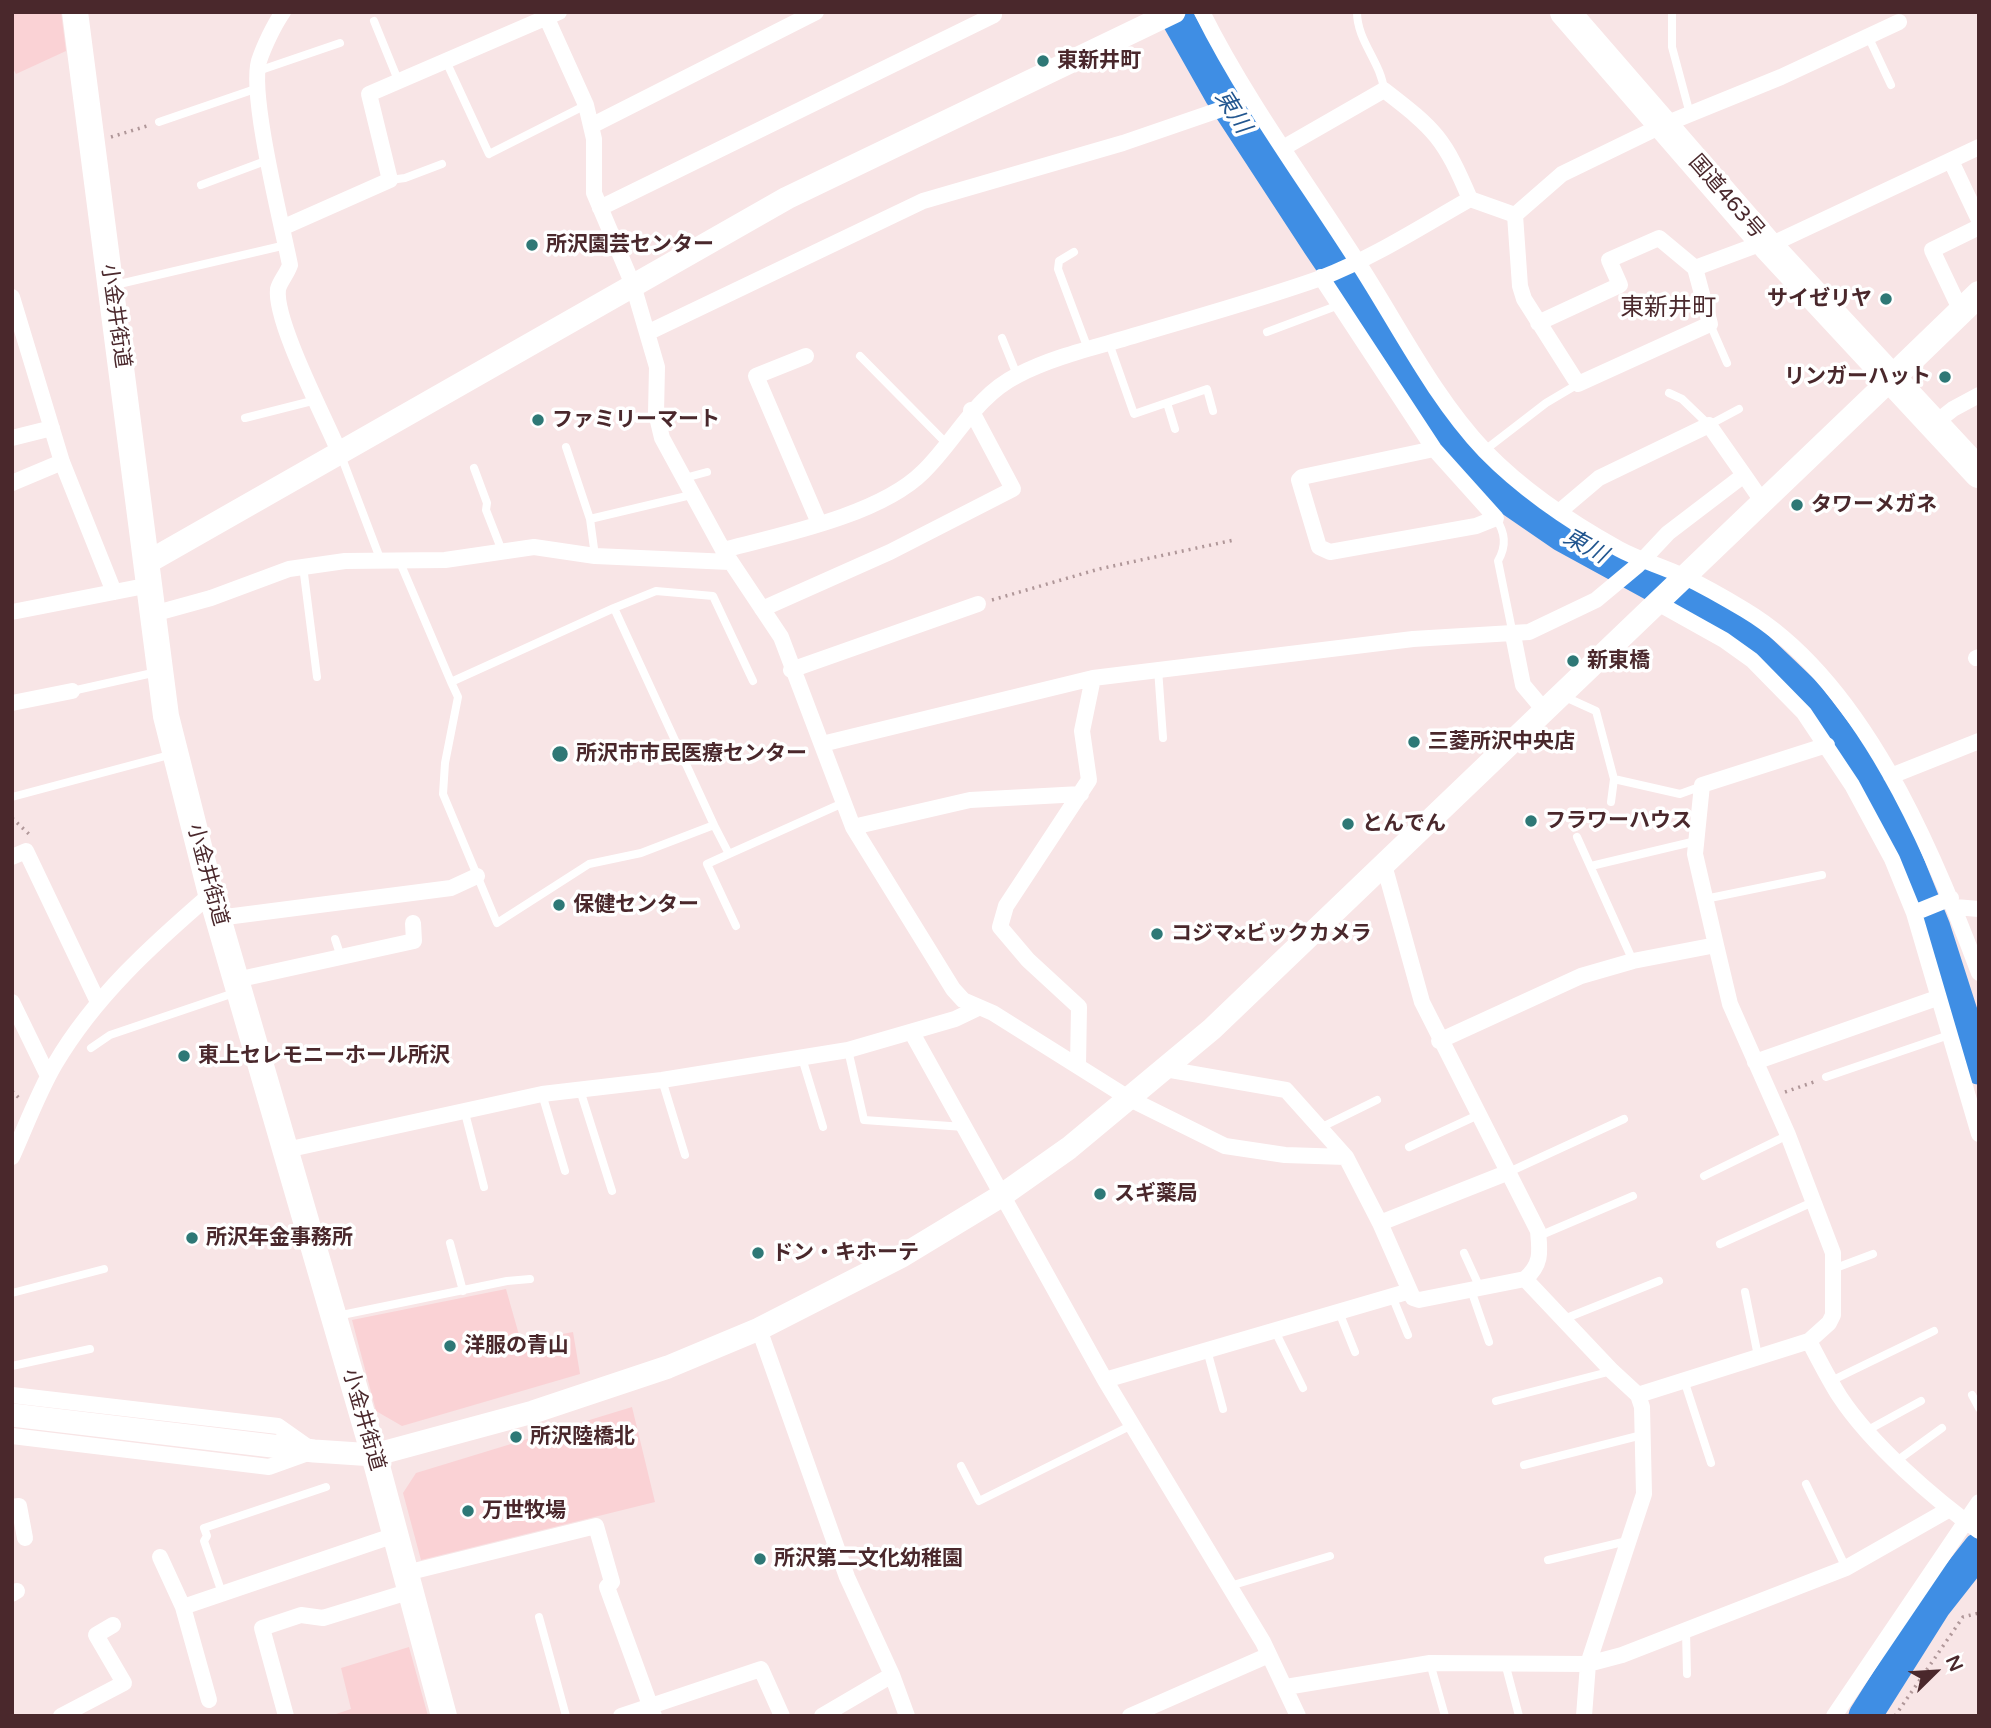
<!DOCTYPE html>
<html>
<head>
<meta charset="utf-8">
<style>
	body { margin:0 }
	#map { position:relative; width:1991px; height:1728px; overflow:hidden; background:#f8e5e6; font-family:"Varela Round",sans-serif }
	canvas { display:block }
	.frame { position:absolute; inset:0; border:14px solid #4a282c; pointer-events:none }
	.north { position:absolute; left:1900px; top:1637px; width:70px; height:70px; -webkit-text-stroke:5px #fff; paint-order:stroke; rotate:66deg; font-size:19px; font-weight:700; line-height:28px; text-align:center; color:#4a282c }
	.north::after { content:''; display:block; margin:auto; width:24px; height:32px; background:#4a282c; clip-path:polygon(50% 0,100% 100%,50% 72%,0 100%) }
</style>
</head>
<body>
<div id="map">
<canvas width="1991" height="1728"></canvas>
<div class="frame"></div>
<div class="north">N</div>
</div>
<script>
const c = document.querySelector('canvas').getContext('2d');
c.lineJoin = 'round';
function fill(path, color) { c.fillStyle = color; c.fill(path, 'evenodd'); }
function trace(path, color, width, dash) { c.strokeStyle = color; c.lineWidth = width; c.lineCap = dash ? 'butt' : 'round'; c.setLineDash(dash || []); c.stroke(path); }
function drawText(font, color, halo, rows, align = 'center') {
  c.font = font + ' "Varela Round","Noto Sans JP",sans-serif'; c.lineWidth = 7; c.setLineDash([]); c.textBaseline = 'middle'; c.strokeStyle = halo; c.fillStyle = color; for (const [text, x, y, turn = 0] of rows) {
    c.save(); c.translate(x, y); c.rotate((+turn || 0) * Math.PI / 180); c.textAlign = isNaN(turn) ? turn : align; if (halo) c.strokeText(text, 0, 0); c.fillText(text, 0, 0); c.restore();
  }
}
const built = new Path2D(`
	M12 12H61L66 51 16 74 12 67Z
	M506 1289 521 1342 573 1332 580 1374 402 1426 376 1411 352 1320Z
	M632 1407 655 1502 421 1560 403 1493 416 1473Z
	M409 1647 428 1716H330L351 1709 341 1668Z`);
const river = new Path2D(`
	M1174 12 1221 95 1319 245 1436 418 1498 491 1562 535 1743 634 1807 695 1851 753 1885 807 1934 928 1979 1068
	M1865 1716 1935 1605 1979 1549`);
const path = new Path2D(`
	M111 137 147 126
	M992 600 1099 569 1234 540
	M12 818 30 835
	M12 1091 19 1098
	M1785 1092 1814 1082
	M1895 1716 1963 1617 1979 1613`);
const lane = new Path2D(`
	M1357 12C1357 41 1381 62 1384 90
	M1672 12V47L1690 114
	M374 21 398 80
	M1868 36 1891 85
	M445 59 489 154 586 105
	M258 71 340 43
	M159 122 258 88
	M390 180 405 178 442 164
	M201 185 268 160
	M1074 252 1059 261 1058 269 1088 349
	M115 285 286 245
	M1710 324 1727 363
	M1267 332 1339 305
	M1002 338 1017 375
	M1109 343 1134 414 1207 389 1213 411
	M860 356 947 444
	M1669 393 1682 399 1709 425 1739 409
	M1167 403 1175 429
	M245 418 316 400
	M566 447 590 519 595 556
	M1485 450 1546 403 1578 384
	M340 453 381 561
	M474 468 487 503 486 510 502 551
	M681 479 707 472
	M1496 518C1505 533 1507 545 1498 561L1513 635
	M590 519 691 495
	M399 560 451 682 458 697 445 763 443 794 497 923 589 864 641 853 714 825 614 608 451 682
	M303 566 317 677
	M614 608 656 591 713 596 753 681
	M1158 669 1163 738
	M72 691 157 672
	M1563 696 1596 711 1614 779 1680 794 1702 786
	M12 797 173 754
	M1611 802 1614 779
	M714 825 729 854 843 803
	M1577 837 1633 961
	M729 854 707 864 736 926
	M1591 866 1696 841
	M1705 899 1822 875
	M335 939 341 957
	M91 1048 110 1035 237 992
	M848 1050 864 1120 964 1127
	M802 1058 823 1127
	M1826 1077 1949 1035
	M662 1080 685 1155
	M580 1090 612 1191
	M542 1094 565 1171
	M464 1109 484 1187
	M1322 1127 1377 1100
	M1409 1147 1478 1115
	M1509 1172 1624 1119
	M1704 1176 1788 1135
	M1539 1236 1633 1196
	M450 1243 463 1291
	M1720 1244 1815 1201
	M1464 1253 1480 1288
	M1833 1269 1873 1254
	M1471 1290 1489 1342
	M1745 1292 1758 1356
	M12 1293 104 1269
	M1392 1296 1408 1335
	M1339 1312 1355 1352
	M337 1316 507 1281 530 1279
	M1564 1319 1659 1281
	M1275 1331 1303 1388
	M1207 1350 1223 1409
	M12 1366 90 1349
	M1684 1380 1711 1463
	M1831 1381 1934 1331
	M1972 1395 1979 1408
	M1496 1401 1612 1371
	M1868 1430 1921 1401
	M1898 1460 1942 1428
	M1524 1465 1642 1435
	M961 1466 979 1501 1132 1425
	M1806 1484 1846 1568
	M1548 1560 1627 1541
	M1230 1586 1330 1556
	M222 1593 204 1541 207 1536 204 1528 326 1487
	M539 1617 566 1716
	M1686 1631 1687 1674
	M1430 1663 1445 1716
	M1505 1663 1519 1716`);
const street = new Path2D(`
	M283 12C274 25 264 46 259 61 249 95 282 225 290 265 287 274 280 281 278 289 274 321 325 418 339 452
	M544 12 586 105 594 139V193L633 285 657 367 656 413 662 438 723 550 781 637 853 827 953 989 963 1000 993 1013 1130 1099 1225 1146 1285 1155 1346 1157 1380 1223 1413 1298 1419 1300 1525 1279C1542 1264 1540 1252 1538 1231L1422 1002 1384 865
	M1202 12C1246 100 1304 178 1357 261 1398 324 1433 396 1485 451 1522 489 1572 523 1619 549 1639 560 1662 566 1683 576 1704 586 1725 598 1745 610 1862 680 1933 849 1979 973
	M591 126 816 12
	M1283 148 1384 90C1436 130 1444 138 1470 199
	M1951 161 1979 220
	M600 208 994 15
	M1515 215 1520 286 1524 299 1578 384 1710 324 1695 268 1765 242
	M284 227 390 180 369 94 559 12
	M1768 246 1979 147
	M1321 277 1434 449 1496 518 1476 526 1330 552 1319 547 1299 480 1302 477 1434 449
	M12 297 62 462 114 592
	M1961 311 1932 250 1979 227
	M1538 323 1620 285 1609 260 1659 238 1695 268
	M647 333 923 201 1123 143 1219 110 1246 97
	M806 356 756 376 819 523
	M1934 424 1953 409 1979 395
	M12 438 52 428
	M12 483 62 462
	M1560 511 1599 478 1709 425 1744 475
	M723 550C781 535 880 515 923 472 957 439 974 397 1018 375 1051 358 1088 349 1123 339 1189 319 1256 301 1321 278 1373 258 1422 226 1470 199L1515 215 1562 174 1663 125 1781 77 1899 22
	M1656 602 1724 640 1752 660 1804 713 1852 785 1892 859 1914 913 1979 1134
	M762 609 890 552 1013 489 971 410
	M12 612 150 585
	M153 614 211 598 289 569 345 561 445 560 534 547 595 556 730 562
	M1513 635 1523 685 1544 710
	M1976 658 1979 657
	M791 670 978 604
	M12 703 72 691
	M822 744 1093 678 1413 639 1529 632 1596 600 1638 565 1668 533 1744 475 1762 501
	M1891 776 1979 741
	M853 827 970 800 1081 794
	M12 857 26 851 98 1002
	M1955 907 1979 909
	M1914 913 1951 898
	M218 918 451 888 477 876
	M1716 945 1695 854 1702 785 1827 745
	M236 980 414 941 413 923
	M12 1002 48 1076
	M912 1033 1105 1380 1263 1642 1298 1716
	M1439 1041 1581 976 1633 961 1716 945 1730 1004 1788 1135 1833 1253V1315L1829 1323 1809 1341 1638 1395
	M1755 1062 1937 998
	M1078 1066 1079 1007 1028 960 1000 927 1006 906 1089 780 1082 731 1093 678
	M1165 1069 1286 1090 1346 1157
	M286 1150 542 1094 662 1080 848 1050 955 1019 978 1008
	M12 1157C26 1126 38 1093 55 1064 95 996 152 945 211 894
	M1380 1223 1509 1172
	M1525 1279 1612 1371 1638 1395 1642 1407 1644 1494 1588 1664 1584 1716
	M759 1329 847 1577 892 1675 907 1716
	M1809 1341C1819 1360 1829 1380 1840 1397 1871 1444 1934 1499 1979 1531
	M1105 1380 1410 1291
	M12 1395 278 1426 312 1450
	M12 1436 269 1467 308 1453
	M12 1507 19 1506 25 1538
	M160 1557 183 1607 209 1700
	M406 1573 596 1526 612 1582 607 1587 654 1716
	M12 1594 17 1591
	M183 1607 395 1535
	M1286 1687 1430 1663 1588 1664 1622 1655 1846 1568 1948 1510
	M61 1716 124 1683 96 1635 113 1625
	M286 1716 262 1628 301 1615 323 1618 411 1591
	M621 1716 761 1669 782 1716
	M822 1716 892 1675
	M1130 1716 1269 1655
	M1834 1716 1979 1502`);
const secondary = new Path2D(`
	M148 562 787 198 1174 12
	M12 1415 314 1451 374 1455 533 1412 668 1367 759 1329 902 1256 1001 1196 1069 1148 1212 1029 1892 378`);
const primary = new Path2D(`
	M75 12 166 716 211 894 374 1455 444 1716
	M1892 378 1979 294`);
const highway = new Path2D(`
	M1565 12 1768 246 1979 473`);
const markers = [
	[1043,61,7,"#2e7876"],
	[532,245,7,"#2e7876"],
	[1886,299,7,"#2e7876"],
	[1945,377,7,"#2e7876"],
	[538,420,7,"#2e7876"],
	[1797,505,7,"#2e7876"],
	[1573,661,7,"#2e7876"],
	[1414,742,7,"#2e7876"],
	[560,754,9,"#2e7876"],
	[1531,821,7,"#2e7876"],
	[1348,824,7,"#2e7876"],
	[559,905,7,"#2e7876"],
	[1157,934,7,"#2e7876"],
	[184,1056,7,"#2e7876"],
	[1100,1194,7,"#2e7876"],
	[192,1238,7,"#2e7876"],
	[758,1253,7,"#2e7876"],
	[450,1346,7,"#2e7876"],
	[516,1437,7,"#2e7876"],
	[468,1511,7,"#2e7876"],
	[760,1559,7,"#2e7876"]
];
const poiNames = [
	["東新井町",1057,61],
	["所沢園芸センター",546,245],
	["サイゼリヤ",1872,299,"right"],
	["リンガーハット",1931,377,"right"],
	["ファミリーマート",552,420],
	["タワーメガネ",1811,505],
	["新東橋",1587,661],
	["三菱所沢中央店",1428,742],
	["所沢市市民医療センター",576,754],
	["フラワーハウス",1545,821],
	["とんでん",1362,824],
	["保健センター",573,905],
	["コジマ×ビックカメラ",1171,934],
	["東上セレモニーホール所沢",198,1056],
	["スギ薬局",1114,1194],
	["所沢年金事務所",206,1238],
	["ドン・キホーテ",772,1253],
	["洋服の青山",464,1346],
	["所沢陸橋北",530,1437],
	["万世牧場",482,1511],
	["所沢第二文化幼稚園",774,1559]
];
const streetNames = [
	["国道463号",1726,197,49],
	["小金井街道",115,316,82],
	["小金井街道",207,875,75],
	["小金井街道",363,1420,74]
];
const waterNames = [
	["東川",1232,112,58],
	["東川",1585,547,29]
];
const quarterNames = [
	["東新井町",1668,309]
];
fill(built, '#fad2d5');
trace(river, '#3f8ee4', 33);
trace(path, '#b09799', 3.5, [2, 5]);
trace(lane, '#fff', 8);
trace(street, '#fff', 16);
trace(secondary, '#fff', 23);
trace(primary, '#fff', 26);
trace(highway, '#fff', 30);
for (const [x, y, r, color] of markers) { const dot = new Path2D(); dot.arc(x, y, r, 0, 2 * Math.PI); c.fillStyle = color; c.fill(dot); trace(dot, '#fff', 2.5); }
drawText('bold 21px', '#4a282c', '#fff', poiNames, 'left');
drawText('21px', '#4a282c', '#fff', streetNames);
drawText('italic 23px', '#22568f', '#fff', waterNames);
drawText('24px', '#4a282c', '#fff', quarterNames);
</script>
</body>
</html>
